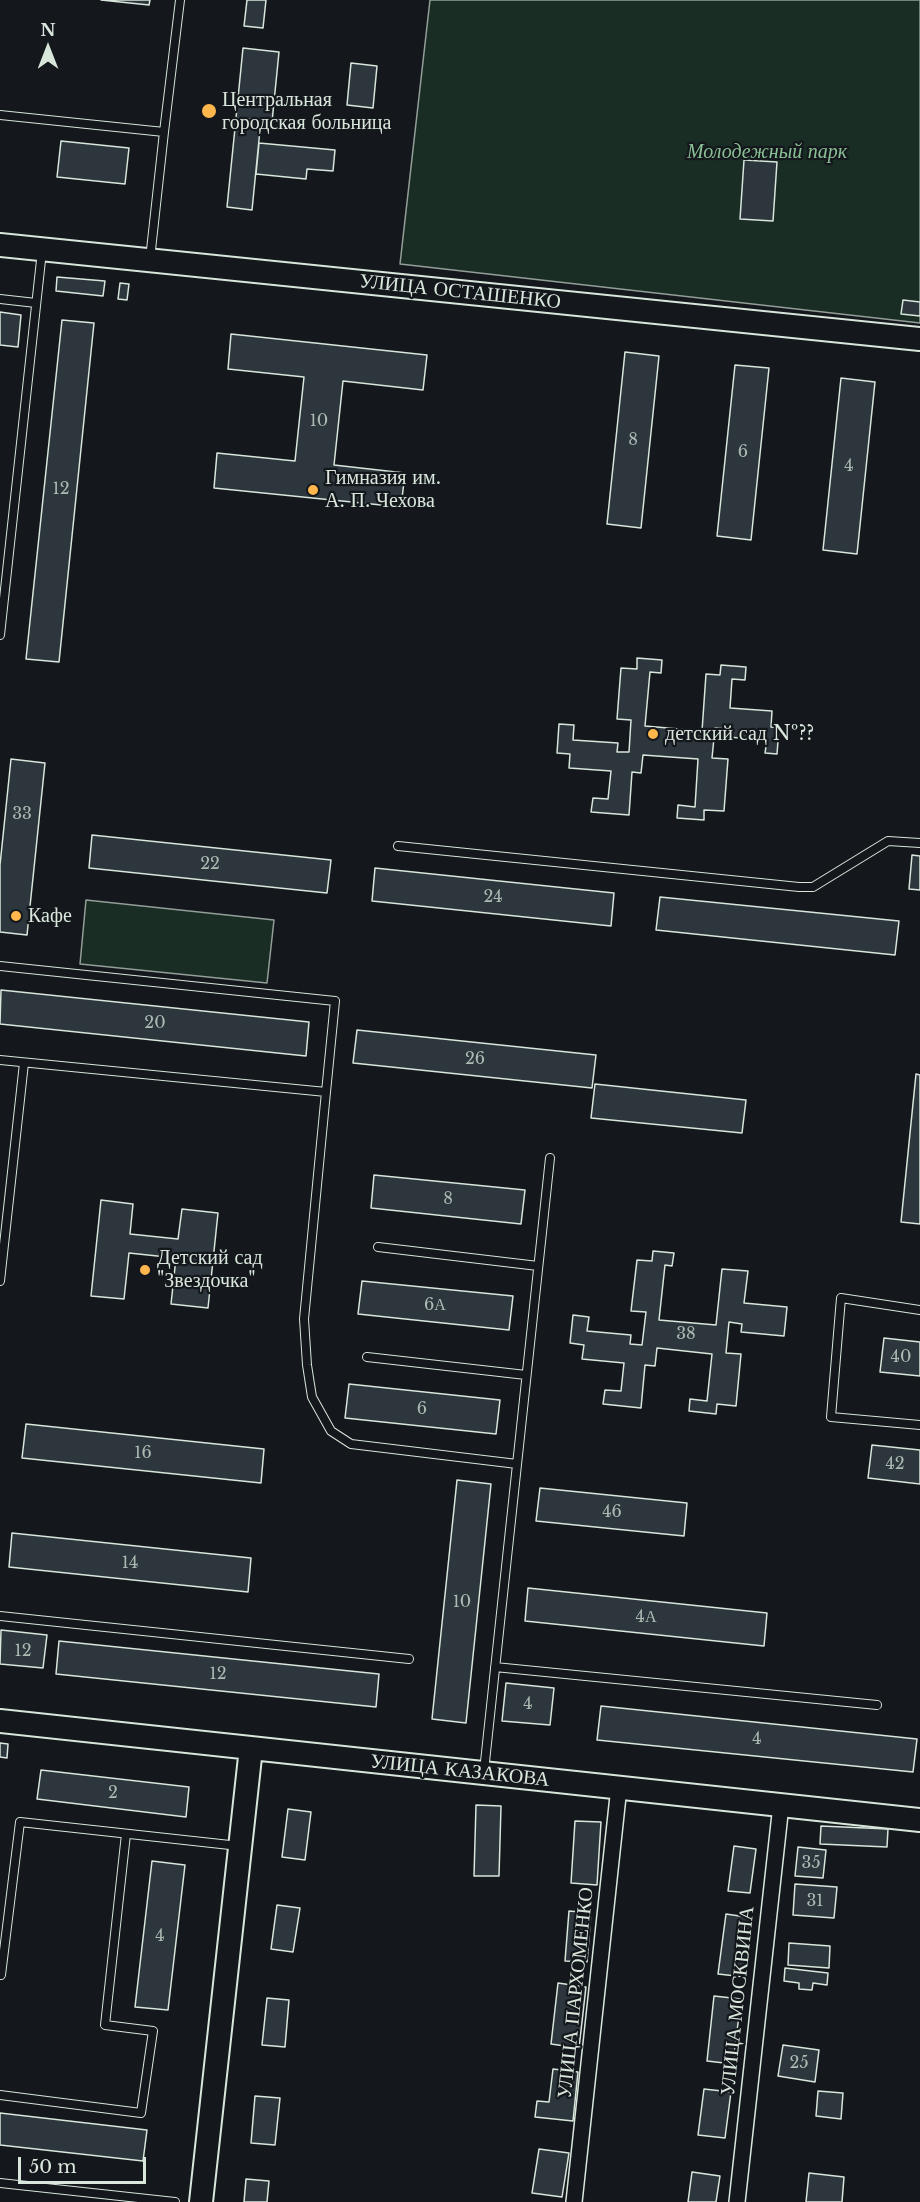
<!DOCTYPE html>
<html>
<head>
<meta charset="utf-8">
<style>
	body { margin:0 }
	#map { position:relative; width:920px; height:2202px; overflow:hidden; background:#14181c; font-family:"Libre Baskerville",serif }
	canvas { display:block }
	.north { position:absolute; left:18px; top:18px; width:60px; height:60px; -webkit-text-stroke:4px #14181c; paint-order:stroke; rotate:0deg; font-size:16px; font-weight:700; line-height:24px; text-align:center; color:#d8e6dc }
	.north::after { content:''; display:block; margin:auto; width:21px; height:27px; background:#d8e6dc; clip-path:polygon(50% 0,100% 100%,50% 72%,0 100%) }
	.scale { position:absolute; left:18px; top:2157px; width:128px; height:27px; box-sizing:border-box; border:3px solid #d8e6dc; border-top:0; padding-left:8px; font-size:18px; line-height:21px; white-space:nowrap; color:#d8e6dc; -webkit-text-stroke:4px #14181c; paint-order:stroke }
</style>
</head>
<body>
<div id="map">
<canvas width="920" height="2202"></canvas>
<div class="north">N</div>
<div class="scale">50 m</div>
</div>
<script>
const c = document.querySelector('canvas').getContext('2d');
c.lineJoin = 'round';
function fill(path, color) { c.fillStyle = color; c.fill(path, 'evenodd'); }
function trace(path, color, width, dash) { c.strokeStyle = color; c.lineWidth = width; c.lineCap = dash ? 'butt' : 'round'; c.setLineDash(dash || []); c.stroke(path); }
function drawText(font, color, halo, rows, align = 'center') {
  c.font = font + ' "Libre Baskerville",serif'; c.lineWidth = 4.5; c.setLineDash([]); c.textBaseline = 'middle'; c.strokeStyle = halo; c.fillStyle = color; for (const [text, x, y, turn = 0] of rows) {
    c.save(); c.translate(x, y); c.rotate((+turn || 0) * Math.PI / 180); c.textAlign = isNaN(turn) ? turn : align; if (halo) c.strokeText(text, 0, 0); c.fillText(text, 0, 0); c.restore();
  }
}
const green = new Path2D(`
	M430 0H920V323L400 264Z
	M86 900 274 920 267 983 80 964Z`);
const building = new Path2D(`
	M101 0H150L149 5Z
	M247 0H266L263 28 244 26Z
	M243 48 279 52 272 122 236 118Z
	M351 63 377 66 373 108 347 105Z
	M236 118 261 120 252 210 227 207Z
	M61 141 129 148 125 184 57 177Z
	M259 143 335 150 333 171 307 169 306 179 256 174Z
	M744 160 777 162 773 221 740 219Z
	M57 277 105 281 103 296 56 291Z
	M120 283 129 284 127 300 118 299Z
	M903 300 920 302V316L901 314Z
	M0 312 21 315 18 347 0 345Z
	M62 320 94 323 59 662 26 659Z
	M231 334 427 355 423 390 343 381 334 465 405 473 401 507 214 488 217 453 295 461 304 377 228 369Z
	M625 352 659 356 641 528 607 524Z
	M735 365 769 368 751 540 717 536Z
	M841 378 875 382 857 554 823 550Z
	M637 658 662 660 661 673 650 672 645 726 702 731 706 674 720 675 721 665 746 667 745 680 732 679 730 708 772 711 771 727 779 728 777 754 765 753 767 740 727 737 728 729 715 728 712 758 728 759 724 811 704 810V820L677 818 678 805 695 807 698 759 643 755 641 773 632 772 629 815 591 812 593 798 608 799 611 771 569 768 570 754 557 753 559 724 574 725 573 740 618 743 617 752H629L631 720 617 719 621 668 637 669Z
	M11 759 45 763 27 935 0 932V865Z
	M92 835 331 860 327 893 89 868Z
	M912 855 920 856V890L909 889Z
	M375 868 614 893 611 926 372 901Z
	M660 897 899 921 895 955 656 930Z
	M1 990 309 1022 306 1056 0 1024Z
	M357 1030 596 1055 592 1088 353 1063Z
	M916 1074 920 1075V1224L901 1222Z
	M595 1084 746 1100 742 1133 591 1118Z
	M374 1175 525 1190 521 1224 371 1208Z
	M101 1200 133 1204 130 1234 178 1239 182 1209 218 1213 208 1308 171 1304 176 1258 129 1253 124 1299 91 1296Z
	M653 1251 674 1253 672 1266 665 1265 659 1320 716 1325 722 1269 748 1271 744 1303 787 1307 784 1336 741 1332 742 1324 729 1322 726 1353 741 1354 736 1406 717 1404 716 1414 689 1411 690 1399 707 1401 712 1354 657 1348 655 1366 645 1365 641 1408 603 1404 605 1390 621 1391 624 1363 582 1359 584 1345 570 1343 573 1315 589 1317 587 1331 631 1335 630 1344 642 1345 646 1312 631 1311 637 1260 652 1261Z
	M362 1281 513 1296 509 1330 358 1314Z
	M884 1338 920 1342V1376L880 1372Z
	M349 1384 500 1400 496 1434 345 1418Z
	M26 1424 264 1449 261 1483 22 1458Z
	M872 1445 920 1450V1484L868 1478Z
	M457 1480 491 1484 466 1723 432 1719Z
	M540 1488 687 1503 684 1536 536 1521Z
	M12 1533 251 1558 248 1592 9 1567Z
	M528 1588 767 1613 764 1646 525 1621Z
	M1 1630 47 1635 43 1668 0 1664Z
	M59 1641 379 1674 376 1707 56 1674Z
	M506 1683 554 1688 550 1725 502 1721Z
	M601 1706 917 1739 913 1772 597 1740Z
	M0 1743 8 1744 7 1758 0 1757Z
	M41 1770 189 1787 186 1817 37 1799Z
	M476 1805 501 1806 499 1876H474Z
	M288 1809 311 1812 305 1860 282 1857Z
	M575 1821 601 1822 597 1885 571 1883Z
	M821 1826 888 1829 887 1847 820 1844Z
	M734 1846 756 1849 750 1893 728 1891Z
	M798 1847 826 1850 823 1878 795 1876Z
	M152 1861 185 1865 168 2010 135 2007Z
	M795 1884 837 1887 834 1918 793 1915Z
	M277 1905 300 1908 293 1952 271 1949Z
	M569 1911 591 1913 587 1962 565 1961Z
	M726 1914 753 1918 745 1977 718 1974Z
	M789 1943 830 1946 829 1968 788 1965Z
	M785 1968 828 1973 827 1985 813 1983 812 1990 799 1989V1983L784 1981Z
	M558 1983 586 1987 579 2048 551 2044Z
	M714 1996 741 1999 733 2064 707 2061Z
	M267 1998 289 2000 285 2047 262 2045Z
	M783 2045 819 2050 815 2082 778 2076Z
	M553 2069 578 2072 573 2121 535 2117 537 2101 549 2102Z
	M704 2089 731 2092 725 2138 698 2135Z
	M818 2091 843 2093 841 2119 816 2116Z
	M255 2096 280 2098 275 2145 251 2143Z
	M0 2113 147 2130 143 2161 0 2145Z
	M539 2149 569 2153 562 2197 532 2193Z
	M692 2172 720 2176 716 2202H688Z
	M809 2173 844 2177 842 2202H806Z
	M246 2179 269 2181 267 2202H244Z`);
const lane = new Path2D(`
	M0 115 164 132 150 259
	M164 132 180 0
	M0 299 36 303
	M0 635 42 251
	M398 846 799 887H813L888 841 920 843
	M0 966 335 1001 326 1092
	M0 1060 326 1092 304 1319 307 1365 312 1397 331 1431 351 1444 517 1464
	M378 1247 538 1266
	M0 1281 24 1063
	M920 1310 841 1298 831 1417 920 1425
	M367 1357 526 1375
	M0 1616 409 1659
	M495 1667 877 1705
	M484 1771 550 1158
	M1 1975 20 1822 239 1846
	M0 2095 141 2113 153 2031 105 2025 126 1834
	M0 2183 175 2202`);
const street = new Path2D(`
	M574 2202 619 1787
	M737 2202 781 1805`);
const secondary = new Path2D(`
	M0 245 920 339
	M0 1721 920 1820
	M201 2202 251 1748`);
const markers = [
	[209,111,8,"#ffb74d"],
	[313,490,6,"#ffb74d"],
	[653,734,6,"#ffb74d"],
	[16,916,6,"#ffb74d"],
	[145,1270,6,"#ffb74d"]
];
const numberNames = [
	["10",319,421],
	["8",633,440],
	["6",743,452],
	["4",849,466],
	["12",61,489],
	["33",22,814],
	["22",210,864],
	["24",493,897],
	["20",155,1023],
	["26",475,1059],
	["8",448,1199],
	["6А",435,1305],
	["38",686,1334],
	["40",901,1357],
	["6",422,1409],
	["16",143,1453],
	["42",895,1464],
	["46",612,1512],
	["14",130,1563],
	["10",462,1602],
	["4А",646,1617],
	["12",23,1651],
	["12",218,1674],
	["4",528,1704],
	["4",757,1739],
	["2",113,1793],
	["35",811,1863],
	["31",815,1901],
	["4",160,1936],
	["25",799,2063]
];
const poiNames = [
	["Центральная",222,100],
	["городская больница",222,123],
	["Гимназия им.",325,478],
	["А. П. Чехова",325,501],
	["детский сад №??",665,734],
	["Кафе",28,916],
	["Детский сад",157,1258],
	["\"Звездочка\"",157,1281]
];
const parkNames = [
	["Молодежный парк",767,152]
];
const streetNames = [
	["УЛИЦА ОСТАШЕНКО",460,292,6],
	["УЛИЦА КАЗАКОВА",460,1771,6],
	["УЛИЦА ПАРХОМЕНКО",576,1993,-84],
	["УЛИЦА МОСКВИНА",738,2001,-84]
];
fill(green, '#1a2d24');
trace(green, '#939e99', 1.5);
fill(building, '#2c363c');
trace(building, '#d8e6dc', 1.5);
trace(lane, '#d8e6dc', 10);
trace(street, '#d8e6dc', 18);
trace(secondary, '#d8e6dc', 26);
trace(lane, '#14181c', 8);
trace(street, '#14181c', 15);
trace(secondary, '#14181c', 22);
for (const [x, y, r, color] of markers) { const dot = new Path2D(); dot.arc(x, y, r, 0, 2 * Math.PI); c.fillStyle = color; c.fill(dot); trace(dot, '#14181c', 2); }
drawText('16px', '#adbab4', null, numberNames);
drawText('20px', '#d8e6dc', '#14181c', poiNames, 'left');
drawText('italic 20px', '#8ac095', '#14181c', parkNames);
drawText('20px', '#d8e6dc', '#14181c', streetNames);
</script>
</body>
</html>
